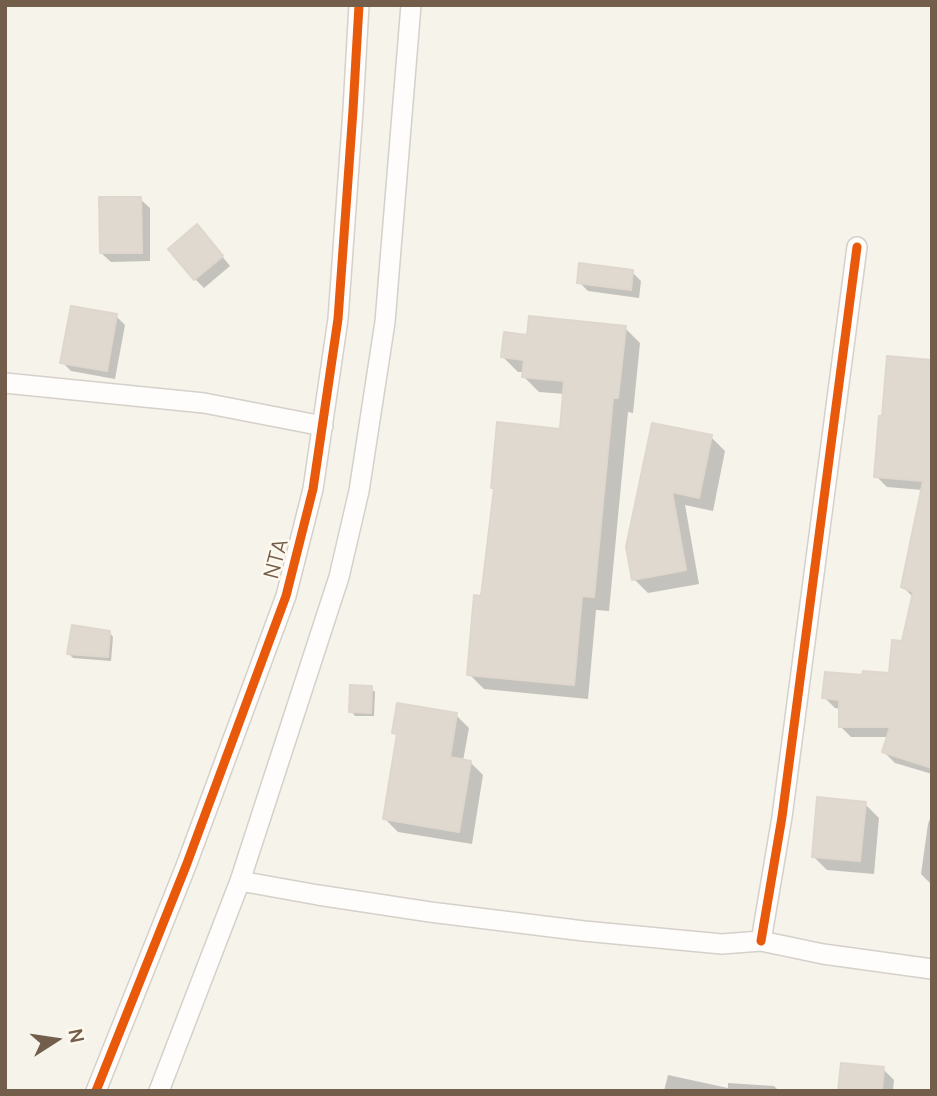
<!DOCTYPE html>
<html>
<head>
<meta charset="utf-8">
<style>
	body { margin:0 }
	#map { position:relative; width:937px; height:1096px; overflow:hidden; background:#f6f3eb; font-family:Manrope,sans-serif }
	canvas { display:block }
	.frame { position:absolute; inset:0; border:7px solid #735e4c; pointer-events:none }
	.north { position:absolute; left:21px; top:1005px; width:70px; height:70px; -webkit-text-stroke:5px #fef9ec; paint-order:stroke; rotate:78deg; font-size:19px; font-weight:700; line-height:28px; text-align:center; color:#735e4c }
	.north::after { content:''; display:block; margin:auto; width:24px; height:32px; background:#735e4c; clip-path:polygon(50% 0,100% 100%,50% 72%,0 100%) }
</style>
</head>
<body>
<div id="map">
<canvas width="937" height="1096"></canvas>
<div class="frame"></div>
<div class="north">N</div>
</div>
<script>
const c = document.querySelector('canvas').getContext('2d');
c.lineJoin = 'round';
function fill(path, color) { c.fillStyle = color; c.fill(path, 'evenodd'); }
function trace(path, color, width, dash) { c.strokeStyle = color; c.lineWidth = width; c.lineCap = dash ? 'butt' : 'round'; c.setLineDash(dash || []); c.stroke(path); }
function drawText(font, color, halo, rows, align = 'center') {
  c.font = font + ' Manrope,sans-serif'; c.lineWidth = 5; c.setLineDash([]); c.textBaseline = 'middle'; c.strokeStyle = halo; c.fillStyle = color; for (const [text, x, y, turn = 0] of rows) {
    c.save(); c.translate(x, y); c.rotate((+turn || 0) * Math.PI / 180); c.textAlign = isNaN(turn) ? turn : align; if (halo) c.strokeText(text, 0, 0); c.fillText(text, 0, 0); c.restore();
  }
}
const shadow = new Path2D(`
	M140 199 150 208V261L111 262 101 253Z
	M206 236 230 266 204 288 195 279Z
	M632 272 641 281 639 298 588 291 579 282Z
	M116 316 125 325 115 379 71 371 62 362Z
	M625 328 640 343 633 413 628 412 609 611 596 610 588 699 484 689 469 674 483 598 496 491 493 487 561 431 565 394 539 392 524 377 525 372H518L503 357 528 337Z
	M932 362V774L895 763 884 752 889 737H851L840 726 841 709 835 708 824 697 864 676 890 675 904 643 914 598 903 587 922 490 887 487 876 476Z
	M711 437 725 451 713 511 685 505 699 584 648 593 634 579 628 547Z
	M109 632 113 637 111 661 73 658 69 654Z
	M371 688 375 692 374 716H355L351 711Z
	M456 715 469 728 463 761 470 762 483 775 472 844 398 832 385 819 398 737 394 733Z
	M865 804 879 818 874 874 827 870 813 856Z
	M932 813V885L921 874 928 824Z
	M883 1069 894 1080 893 1091H840Z
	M668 1075 728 1088V1083L774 1086 779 1091H664Z`);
const building = new Path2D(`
	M99 197H141L142 253H100Z
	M197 224 223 256 194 280 168 249Z
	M579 263 633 270 631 290 577 283Z
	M71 306 117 314 107 371 60 363Z
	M529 316 626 326 618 398H613L594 597 582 596 574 685 467 675 474 595 481 596 494 488H491L497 422 560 429 564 381 522 377 524 360 501 357 504 332 527 335Z
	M887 356 932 360V768L882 752 890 727H839V700L822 698 825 672 862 675 863 671 889 673 892 640 902 641 913 592 901 587 923 481 874 477 879 416H882Z
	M652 423 712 435 699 498 672 492 686 570 632 580 626 547Z
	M72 625 110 631 108 657 67 654Z
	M350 685 372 686 371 713 349 712Z
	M397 703 457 713 450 757 471 761 459 832 383 819 397 734 392 733Z
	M817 797 866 802 860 861 812 857Z
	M841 1063 884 1067 882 1091H838Z`);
const minor = new Path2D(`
	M5 383 204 403 323 426
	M240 881 318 895 430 912 584 931 722 944 761 941 823 954 932 969
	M761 941 782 817 857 247
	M96 1091 186 866 286 596 313 489 338 319 353 110 359 5
	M159 1091 240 881 339 577 359 491 385 322 411 5`);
const cycleway = new Path2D(`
	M761 941 782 817 857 247
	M96 1091 186 866 286 596 313 489 338 319 353 110 359 5`);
const streetNames = [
	["NTA",277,559,-75]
];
fill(shadow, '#0003');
fill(building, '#e0d9d0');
trace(building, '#dfd7cd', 2);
trace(minor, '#d5d0c9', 22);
trace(minor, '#fefdfc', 19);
trace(cycleway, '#e8590c', 9);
drawText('21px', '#735e4c', '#fef9ec', streetNames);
</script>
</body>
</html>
